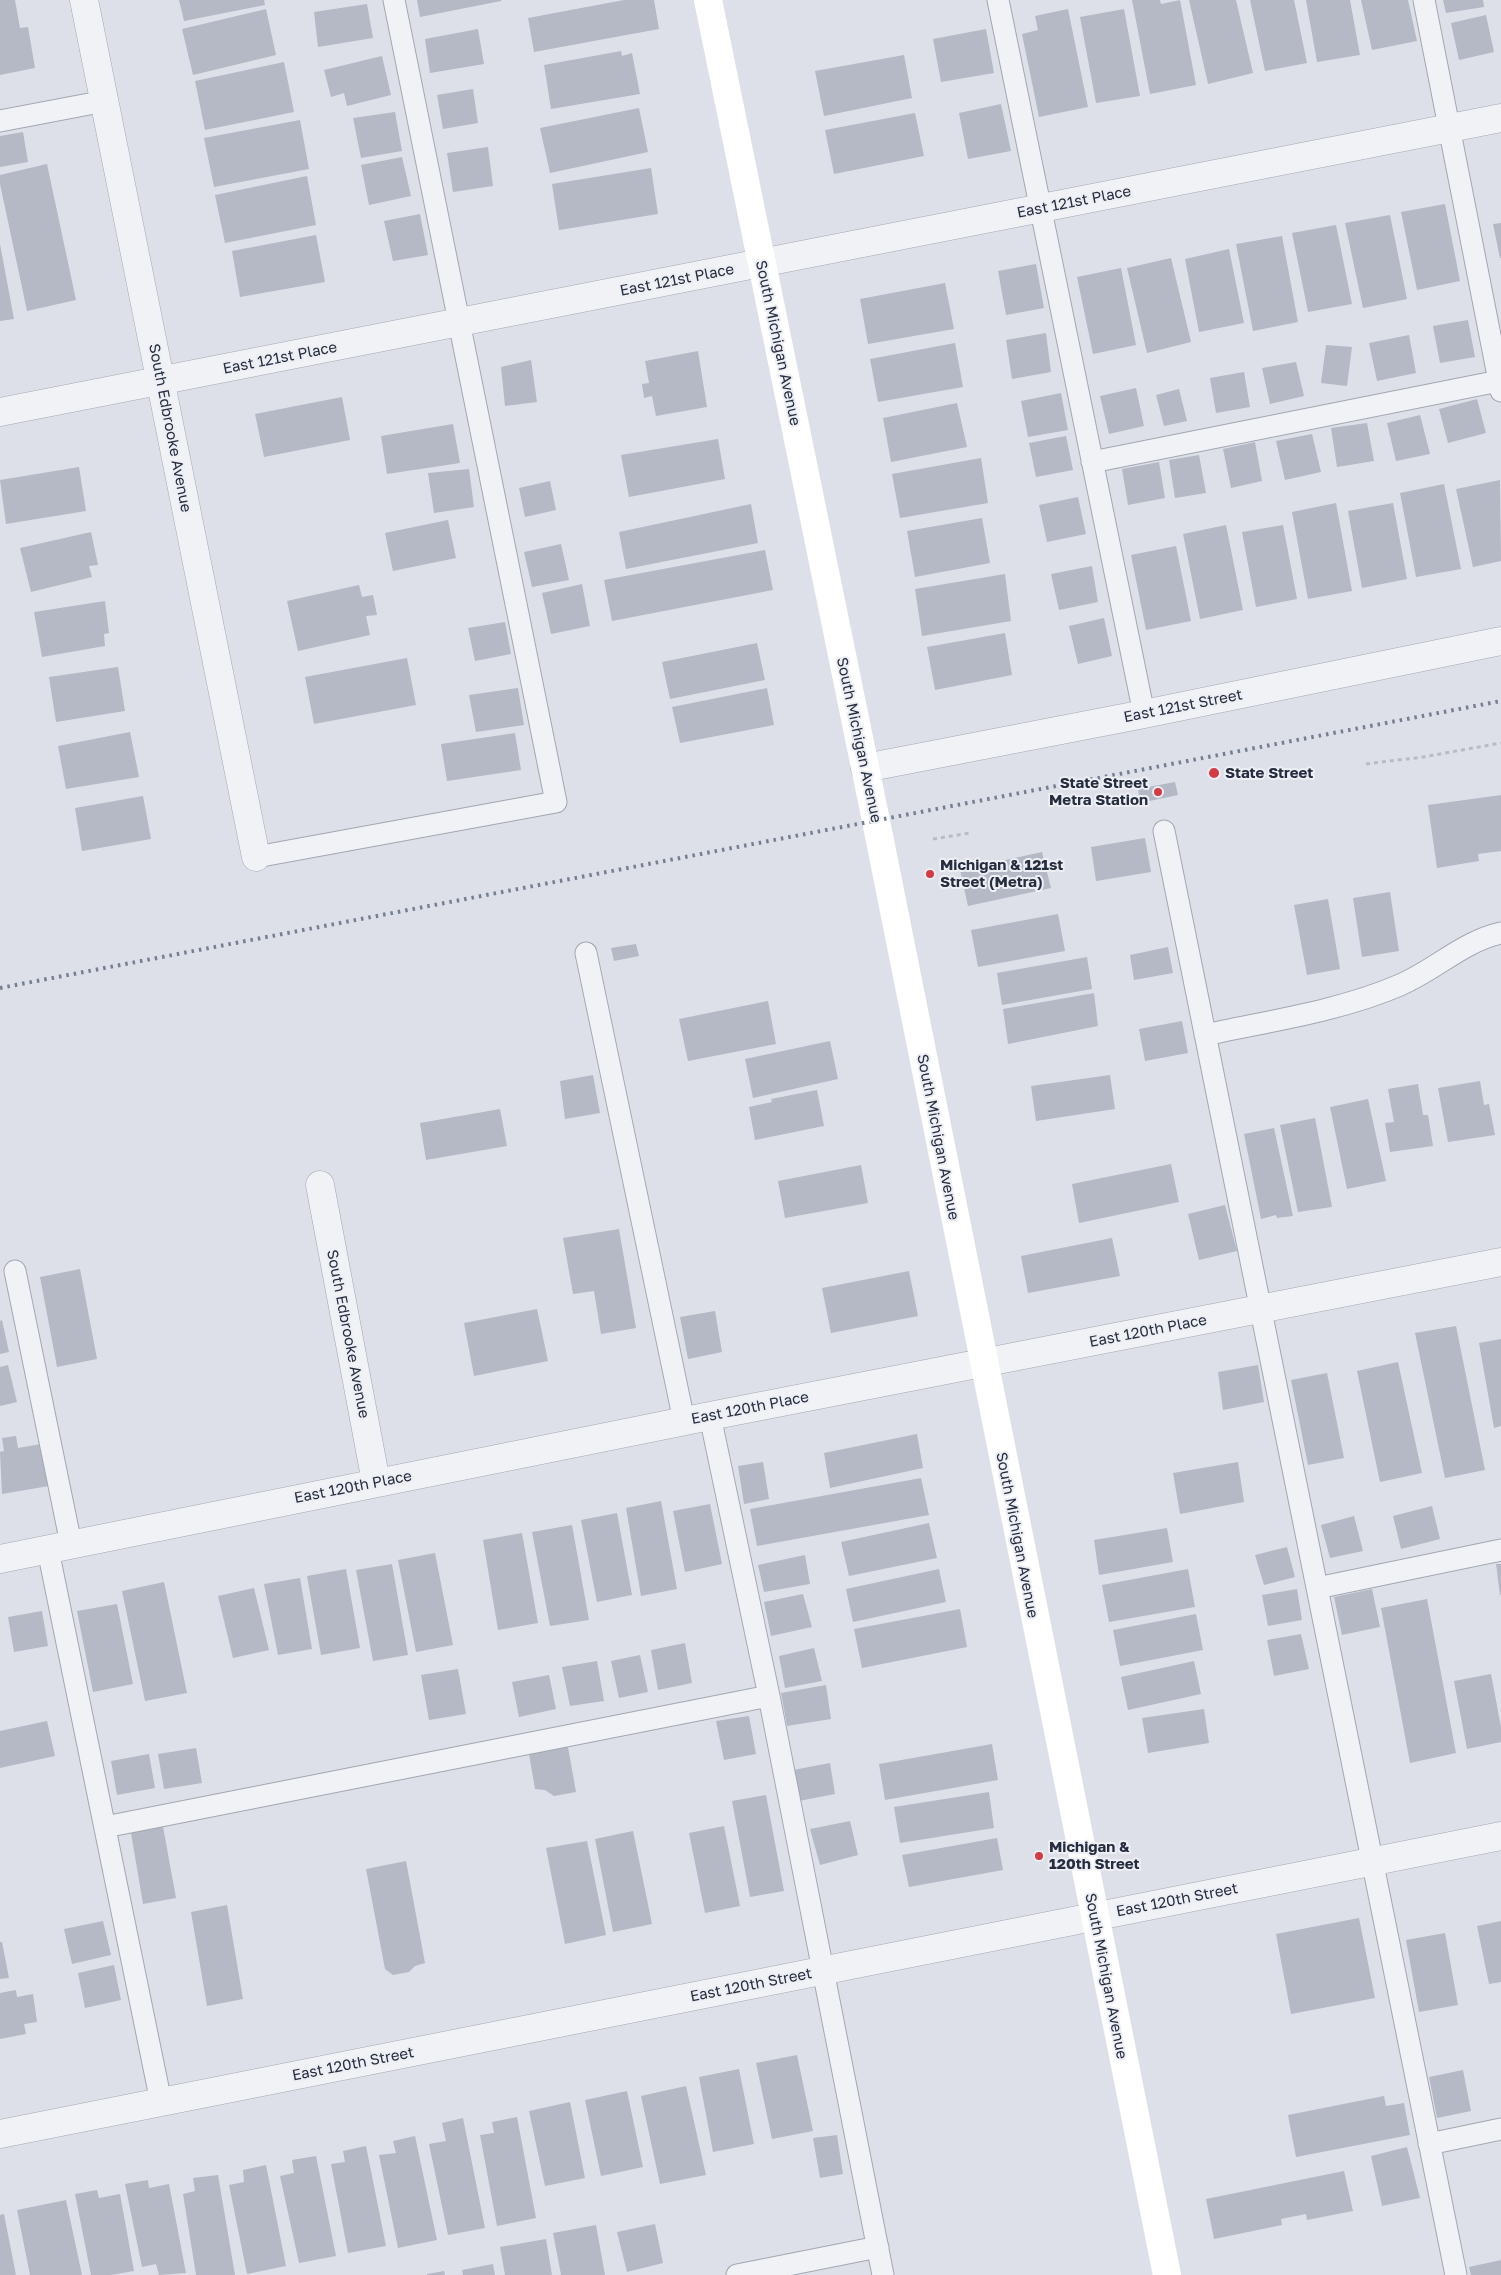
<!DOCTYPE html>
<html>
<head>
<meta charset="utf-8">
<style>
	body { margin:0 }
	canvas { display:block; background:#dde0e8 }
</style>
</head>
<body>
<canvas width="1501" height="2275"></canvas>
<script>
const c = document.querySelector('canvas').getContext('2d');
c.lineJoin = 'round';
function fill(path, color) { c.fillStyle = color; c.fill(path, 'evenodd'); }
function trace(path, color, width, dash) { c.strokeStyle = color; c.lineWidth = width; c.lineCap = dash ? 'butt' : 'round'; c.setLineDash(dash || []); c.stroke(path); }
function drawText(font, color, halo, rows, align = 'center') {
  c.font = font + ' "Golos Text",sans-serif'; c.lineWidth = 4; c.setLineDash([]); c.textBaseline = 'middle'; c.strokeStyle = halo; c.fillStyle = color; for (const [text, x, y, turn = 0] of rows) {
    c.save(); c.translate(x, y); c.rotate((+turn || 0) * Math.PI / 180); c.textAlign = isNaN(turn) ? turn : align; if (halo) c.strokeText(text, 0, 0); c.fillText(text, 0, 0); c.restore();
  }
}
const building = new Path2D(`
	M0 0H15L20 28 28 27 35 68 0 75Z
	M179 0H264L265 5 184 21Z
	M417 0H501V1L420 17Z
	M624 0H654L659 29 534 52 528 18Z
	M1132 0H1160L1161 4 1180 0 1196 85 1150 94Z
	M1189 0H1236L1253 73 1208 84Z
	M1250 0H1294L1307 63 1265 71Z
	M1306 0H1350L1360 55 1317 62Z
	M1361 0H1408L1417 41 1372 50Z
	M1443 0H1483L1484 7 1446 13Z
	M367 4 373 38 318 47 314 12Z
	M266 9 276 55 193 75 182 29Z
	M1068 9 1088 107 1039 117 1022 34 1038 30 1035 16Z
	M1124 9 1140 96 1096 103 1080 17Z
	M1486 15 1494 52 1459 60 1451 23Z
	M478 29 484 64 430 73 425 39Z
	M986 29 994 73 941 82 933 39Z
	M621 51 622 56 632 53 640 94 551 109 544 65Z
	M904 55 912 98 824 116 815 71Z
	M382 56 391 95 347 106 344 93 331 97 324 70Z
	M284 62 294 112 205 130 195 81Z
	M473 89 478 123 443 129 437 95Z
	M1001 104 1011 151 968 159 959 113Z
	M639 108 648 152 550 173 540 128Z
	M395 112 402 151 361 158 353 118Z
	M915 113 924 156 834 174 825 130Z
	M300 120 309 169 214 187 204 138Z
	M23 132 28 162 0 167V136Z
	M488 147 493 186 453 192 447 153Z
	M402 157 411 196 369 205 361 165Z
	M47 164 76 300 27 311 0 184V175Z
	M651 168 658 214 559 230 552 184Z
	M307 176 316 225 225 243 215 195Z
	M1445 204 1460 281 1417 290 1401 212Z
	M420 214 428 255 393 261 384 221Z
	M1390 215 1407 299 1363 308 1345 223Z
	M1501 223V258H1500L1493 224Z
	M1336 225 1352 304 1308 312 1292 233Z
	M316 235 325 282 240 297 232 251Z
	M1282 236 1298 322 1253 331 1236 244Z
	M0 244 14 319 0 321Z
	M1229 249 1244 323 1199 332 1185 259Z
	M1171 258 1191 342 1147 353 1127 268Z
	M1036 264 1044 308 1006 315 998 271Z
	M1121 268 1136 345 1093 354 1077 277Z
	M945 283 954 329 868 344 860 299Z
	M1468 320 1475 357 1440 363 1433 326Z
	M1046 333 1051 372 1012 379 1006 340Z
	M1409 335 1416 373 1377 381 1369 343Z
	M955 343 963 387 878 402 870 359Z
	M1326 345 1352 347 1347 386 1321 383Z
	M698 351 707 407 656 416 652 396 644 398 642 384 649 383 645 361Z
	M531 360 537 402 505 406 501 367Z
	M1296 362 1304 396 1270 404 1262 368Z
	M1244 372 1250 407 1216 413 1210 378Z
	M1136 388 1144 426 1109 434 1100 396Z
	M1179 389 1187 421 1164 426 1156 395Z
	M1061 393 1068 430 1028 437 1021 401Z
	M342 397 350 440 264 457 255 414Z
	M1477 399 1486 433 1448 443 1439 409Z
	M957 403 967 447 891 462 883 418Z
	M1420 415 1430 454 1396 461 1387 423Z
	M1367 423 1374 461 1337 467 1331 428Z
	M453 424 460 463 387 474 381 436Z
	M1312 434 1321 472 1285 480 1276 441Z
	M1066 436 1073 470 1036 477 1029 443Z
	M718 439 725 479 629 497 621 455Z
	M1255 442 1262 481 1231 488 1223 449Z
	M1199 455 1206 493 1175 498 1169 460Z
	M981 458 988 503 900 518 892 474Z
	M1159 462 1165 498 1128 505 1122 469Z
	M79 467 86 511 6 524 0 480Z
	M469 469 474 507 434 513 428 473Z
	M1500 480 1501 561 1473 567 1456 489Z
	M550 481 556 510 525 517 519 488Z
	M1444 484 1461 569 1416 577 1400 493Z
	M1078 497 1086 534 1047 542 1039 505Z
	M1336 503 1352 591 1308 599 1292 512Z
	M1393 503 1407 579 1362 588 1348 511Z
	M751 504 758 543 626 569 619 532Z
	M982 518 990 563 915 577 907 531Z
	M448 520 456 558 393 571 385 533Z
	M1226 525 1243 610 1200 619 1183 534Z
	M1283 525 1297 599 1256 607 1242 532Z
	M91 532 98 565 89 566 92 577 31 592 20 548Z
	M561 544 569 580 532 587 524 552Z
	M1176 546 1191 621 1146 630 1131 555Z
	M765 550 773 590 612 621 604 580Z
	M1092 566 1098 602 1059 610 1051 574Z
	M1005 574 1011 621 922 636 915 589Z
	M582 584 590 626 551 634 542 593Z
	M359 585 362 597 373 595 377 615 366 616 370 635 298 651 287 601Z
	M105 601 109 633 104 634 105 646 42 657 34 612Z
	M1104 618 1112 656 1078 664 1069 626Z
	M505 622 511 654 475 661 468 628Z
	M1005 633 1012 675 935 690 927 647Z
	M757 643 765 680 670 699 662 662Z
	M407 658 416 705 314 724 305 677Z
	M118 667 125 711 56 722 49 677Z
	M518 688 524 725 476 732 469 695Z
	M767 688 774 725 680 743 672 707Z
	M130 732 139 777 66 789 58 746Z
	M515 733 521 770 447 781 441 744Z
	M1175 782 1178 795 1140 803 1138 789Z
	M1501 795V851L1478 854 1479 861 1437 868 1428 805Z
	M143 796 151 839 82 851 75 808Z
	M1145 838 1151 872 1096 881 1091 847Z
	M1042 852 1051 888 968 906 960 870Z
	M1390 892 1399 951 1362 957 1353 898Z
	M1328 899 1340 969 1307 975 1294 905Z
	M1058 914 1065 951 978 967 971 930Z
	M636 944 639 956 614 961 611 948Z
	M1168 947 1173 973 1134 980 1130 955Z
	M1087 957 1092 989 1002 1005 997 973Z
	M1094 993 1098 1026 1008 1044 1003 1009Z
	M768 1001 776 1044 688 1061 679 1019Z
	M1182 1021 1188 1053 1145 1061 1139 1029Z
	M830 1041 838 1079 753 1098 745 1059Z
	M593 1075 600 1113 565 1119 560 1081Z
	M1110 1075 1115 1109 1036 1121 1031 1086Z
	M1480 1081 1484 1105 1489 1104 1495 1135 1448 1142 1438 1088Z
	M1418 1084 1423 1115H1428L1433 1146 1390 1152 1385 1123 1394 1122 1388 1089Z
	M817 1090 824 1126 755 1140 749 1107 772 1102 771 1099Z
	M1368 1099 1386 1181 1347 1189 1330 1107Z
	M500 1109 507 1146 426 1160 420 1123Z
	M1315 1118 1332 1207 1298 1212 1280 1125Z
	M1274 1128 1293 1216 1277 1218 1276 1215 1261 1219 1244 1134Z
	M1171 1164 1179 1202 1079 1223 1072 1184Z
	M861 1165 868 1203 785 1218 778 1181Z
	M1225 1205 1237 1251 1199 1260 1188 1214Z
	M619 1229 636 1328 601 1334 594 1291 573 1294 563 1238Z
	M1112 1238 1120 1276 1028 1293 1021 1256Z
	M80 1269 97 1359 57 1367 40 1277Z
	M909 1271 918 1316 831 1333 822 1288Z
	M537 1309 548 1361 474 1376 464 1323Z
	M715 1311 722 1352 688 1359 680 1317Z
	M2 1320 9 1352 0 1354V1321Z
	M1456 1326 1485 1470 1445 1478 1415 1333Z
	M1501 1339V1426L1494 1428 1479 1343Z
	M1398 1362 1422 1473 1380 1482 1357 1371Z
	M8 1365 17 1402 0 1406V1367Z
	M1258 1365 1264 1402 1223 1410 1218 1372Z
	M1327 1373 1344 1458 1308 1465 1291 1380Z
	M917 1434 923 1468 830 1488 824 1453Z
	M16 1436 18 1448 41 1444 49 1486 2 1494 0 1452 4 1451 2 1438Z
	M763 1462 769 1499 744 1504 738 1466Z
	M1238 1462 1244 1502 1180 1514 1173 1473Z
	M921 1478 929 1515 757 1546 750 1509Z
	M661 1501 677 1589 641 1596 626 1508Z
	M710 1504 722 1564 685 1572 673 1511Z
	M1432 1506 1440 1539 1401 1549 1393 1516Z
	M617 1513 632 1595 597 1602 581 1520Z
	M1354 1516 1363 1551 1330 1558 1321 1525Z
	M929 1523 937 1558 849 1576 841 1542Z
	M572 1525 589 1620 550 1626 532 1532Z
	M1167 1528 1173 1562 1099 1575 1094 1540Z
	M522 1533 538 1623 498 1630 483 1540Z
	M1287 1547 1295 1577 1264 1585 1255 1555Z
	M435 1553 453 1645 416 1652 398 1560Z
	M805 1555 810 1584 764 1592 758 1565Z
	M392 1564 408 1655 373 1661 356 1570Z
	M1496 1564H1501V1595H1500Z
	M346 1569 360 1648 321 1655 307 1576Z
	M939 1569 946 1602 853 1622 846 1589Z
	M1188 1569 1195 1607 1109 1622 1102 1585Z
	M300 1578 312 1649 278 1655 264 1584Z
	M164 1582 187 1693 145 1701 122 1591Z
	M254 1588 269 1650 233 1658 218 1596Z
	M1297 1589 1302 1620 1268 1626 1262 1595Z
	M1372 1589 1380 1627 1342 1635 1334 1597Z
	M803 1594 812 1627 771 1636 764 1602Z
	M1427 1599 1456 1753 1410 1763 1381 1608Z
	M117 1604 133 1684 93 1692 77 1611Z
	M960 1609 967 1647 862 1668 854 1629Z
	M42 1611 48 1646 14 1652 8 1617Z
	M1196 1614 1203 1650 1120 1666 1113 1630Z
	M1301 1634 1309 1669 1274 1676 1267 1640Z
	M685 1643 692 1683 658 1690 651 1650Z
	M814 1648 822 1681 785 1688 779 1656Z
	M640 1655 648 1692 619 1698 611 1661Z
	M597 1661 604 1701 570 1706 562 1667Z
	M1194 1661 1201 1694 1128 1710 1121 1677Z
	M458 1669 466 1714 429 1720 421 1675Z
	M1491 1674 1501 1727V1742L1467 1749 1454 1681Z
	M549 1675 556 1709 519 1717 512 1682Z
	M826 1685 831 1719 787 1726 781 1693Z
	M1204 1709 1209 1743 1148 1753 1142 1718Z
	M749 1716 756 1754 724 1760 716 1721Z
	M47 1721 55 1756 0 1768V1731Z
	M992 1744 998 1780 885 1800 879 1764Z
	M568 1747 576 1792 554 1796 545 1790 535 1789 529 1754Z
	M196 1748 202 1783 164 1789 158 1754Z
	M149 1754 155 1788 117 1795 111 1761Z
	M830 1763 835 1794 799 1801 793 1770Z
	M989 1792 994 1828 900 1843 894 1807Z
	M766 1795 784 1891 750 1897 732 1801Z
	M162 1821 176 1898 143 1904 130 1827Z
	M850 1821 858 1855 820 1865 810 1829Z
	M724 1826 740 1906 705 1913 689 1833Z
	M633 1831 652 1924 613 1932 595 1839Z
	M997 1838 1003 1870 909 1887 902 1855Z
	M587 1841 606 1935 565 1944 546 1848Z
	M406 1861 425 1963 415 1966 409 1972 393 1975 385 1969 366 1869Z
	M227 1905 243 1999 207 2006 191 1912Z
	M1359 1918 1375 1998 1291 2014 1276 1934Z
	M103 1921 111 1955 72 1964 64 1929Z
	M1501 1921V1982L1489 1984 1477 1926Z
	M1445 1933 1458 2005 1419 2012 1406 1940Z
	M0 1942H2L9 1978 0 1979Z
	M114 1965 121 2000 85 2008 78 1973Z
	M16 1990 17 1997 33 1994 37 2022 24 2024 26 2034 0 2039V1993Z
	M797 2055 813 2131 772 2139 756 2063Z
	M739 2069 754 2144 713 2152 699 2077Z
	M1463 2070 1471 2111 1437 2118 1429 2077Z
	M686 2086 706 2175 660 2184 641 2096Z
	M627 2091 643 2167 601 2176 585 2100Z
	M1384 2096 1386 2106 1404 2103 1410 2135 1296 2157 1288 2115Z
	M570 2102 585 2178 545 2186 529 2111Z
	M517 2117 536 2218 497 2226 480 2135 494 2133 492 2122Z
	M463 2118 485 2228 448 2235 429 2144 446 2141 442 2123Z
	M837 2135 843 2174 820 2178 813 2138Z
	M415 2136 437 2240 398 2248 379 2155 396 2153 393 2141Z
	M366 2146 386 2246 348 2253 331 2164 345 2162 343 2151Z
	M1407 2147 1420 2198 1382 2206 1371 2156Z
	M316 2156 336 2256 299 2263 280 2176 294 2173 292 2160Z
	M266 2165 286 2266 247 2274 229 2185 244 2182 243 2170Z
	M1344 2171 1353 2211 1307 2220 1306 2214 1281 2219 1282 2225 1214 2239 1206 2199Z
	M218 2175 235 2275H196L183 2194 195 2191 193 2178Z
	M148 2180 149 2188 169 2184 186 2273 159 2275 156 2264 142 2267 125 2184Z
	M97 2190 99 2198 120 2194 134 2271 111 2275H91L75 2194Z
	M66 2200 82 2275H30L17 2210Z
	M4 2214 16 2275H0V2215Z
	M655 2224 663 2263 627 2272 617 2232Z
	M596 2225 605 2275H561L553 2233Z
	M546 2239 552 2275H505L500 2247Z
	M1501 2260V2275H1471L1469 2267Z
	M493 2264 495 2275H463L462 2270Z
	M444 2271 445 2275H427V2274Z`);
const path = new Path2D(`
	M1366 764 1423 757 1501 743
	M933 839 970 833`);
const lane = new Path2D(`
	M998 0 1144 714
	M1424 0 1501 391
	M0 121 105 101
	M1092 462 1499 381
	M1164 831 1456 2275
	M256 857 556 802 394 0
	M586 953 684 1421
	M1205 1035C1269 1021 1340 1011 1400 985 1435 970 1464 941 1501 933
	M15 1271 71 1544
	M710 1416 769 1696 883 2275
	M48 1550 161 2102
	M1317 1588 1501 1550
	M105 1827 769 1696
	M1429 2144 1501 2129
	M737 2275 878 2247`);
const street = new Path2D(`
	M84 0 256 857
	M0 412 1501 118
	M865 768 1144 714 1501 641
	M320 1185 376 1482
	M0 1559 710 1416 1501 1262
	M0 2134 1501 1836`);
const secondary = new Path2D(`
	M708 0 876 821 1167 2275`);
const rail = new Path2D(`
	M0 988 1501 701`);
const markers = [
	[1214,773,6,"#d43b44"],
	[1158,792,5,"#d43b44"],
	[930,874,5,"#d43b44"],
	[1039,1856,5,"#d43b44"]
];
const streetNames = [
	["East 121st Place",1074,202,-11],
	["East 121st Place",677,280,-11],
	["South Michigan Avenue",778,343,78],
	["East 121st Place",280,358,-11],
	["South Edbrooke Avenue",170,428,79],
	["East 121st Street",1183,706,-11],
	["South Michigan Avenue",859,740,78],
	["South Michigan Avenue",938,1137,79],
	["East 120th Place",1148,1331,-11],
	["South Edbrooke Avenue",348,1334,79],
	["East 120th Place",750,1408,-11],
	["East 120th Place",353,1487,-11],
	["South Michigan Avenue",1017,1535,79],
	["East 120th Street",1177,1900,-11],
	["South Michigan Avenue",1106,1976,79],
	["East 120th Street",751,1985,-11],
	["East 120th Street",353,2064,-11]
];
const poiNames = [
	["State Street",1225,773],
	["State Street",1148,783,"right"],
	["Metra Station",1148,800,"right"],
	["Michigan & 121st",940,865],
	["Street (Metra)",940,882],
	["Michigan &",1049,1847],
	["120th Street",1049,1864]
];
fill(building, '#b4b9c5');
trace(lane, '#a2a7b2', 23);
trace(street, '#a2a7b2', 29);
trace(path, '#b7bbc3', 3, [4, 4]);
trace(lane, '#f0f2f6', 21);
trace(street, '#f0f2f6', 28);
trace(secondary, '#fff', 28);
trace(rail, '#767e92', 4, [2.5, 5]);
for (const [x, y, r, color] of markers) { const dot = new Path2D(); dot.arc(x, y, r, 0, 2 * Math.PI); c.fillStyle = color; c.fill(dot); trace(dot, '#edeff5', 2); }
drawText('15px', '#262d3f', '#edeff5', streetNames);
drawText('bold 15px', '#262d3f', '#edeff5', poiNames, 'left');
</script>
</body>
</html>
